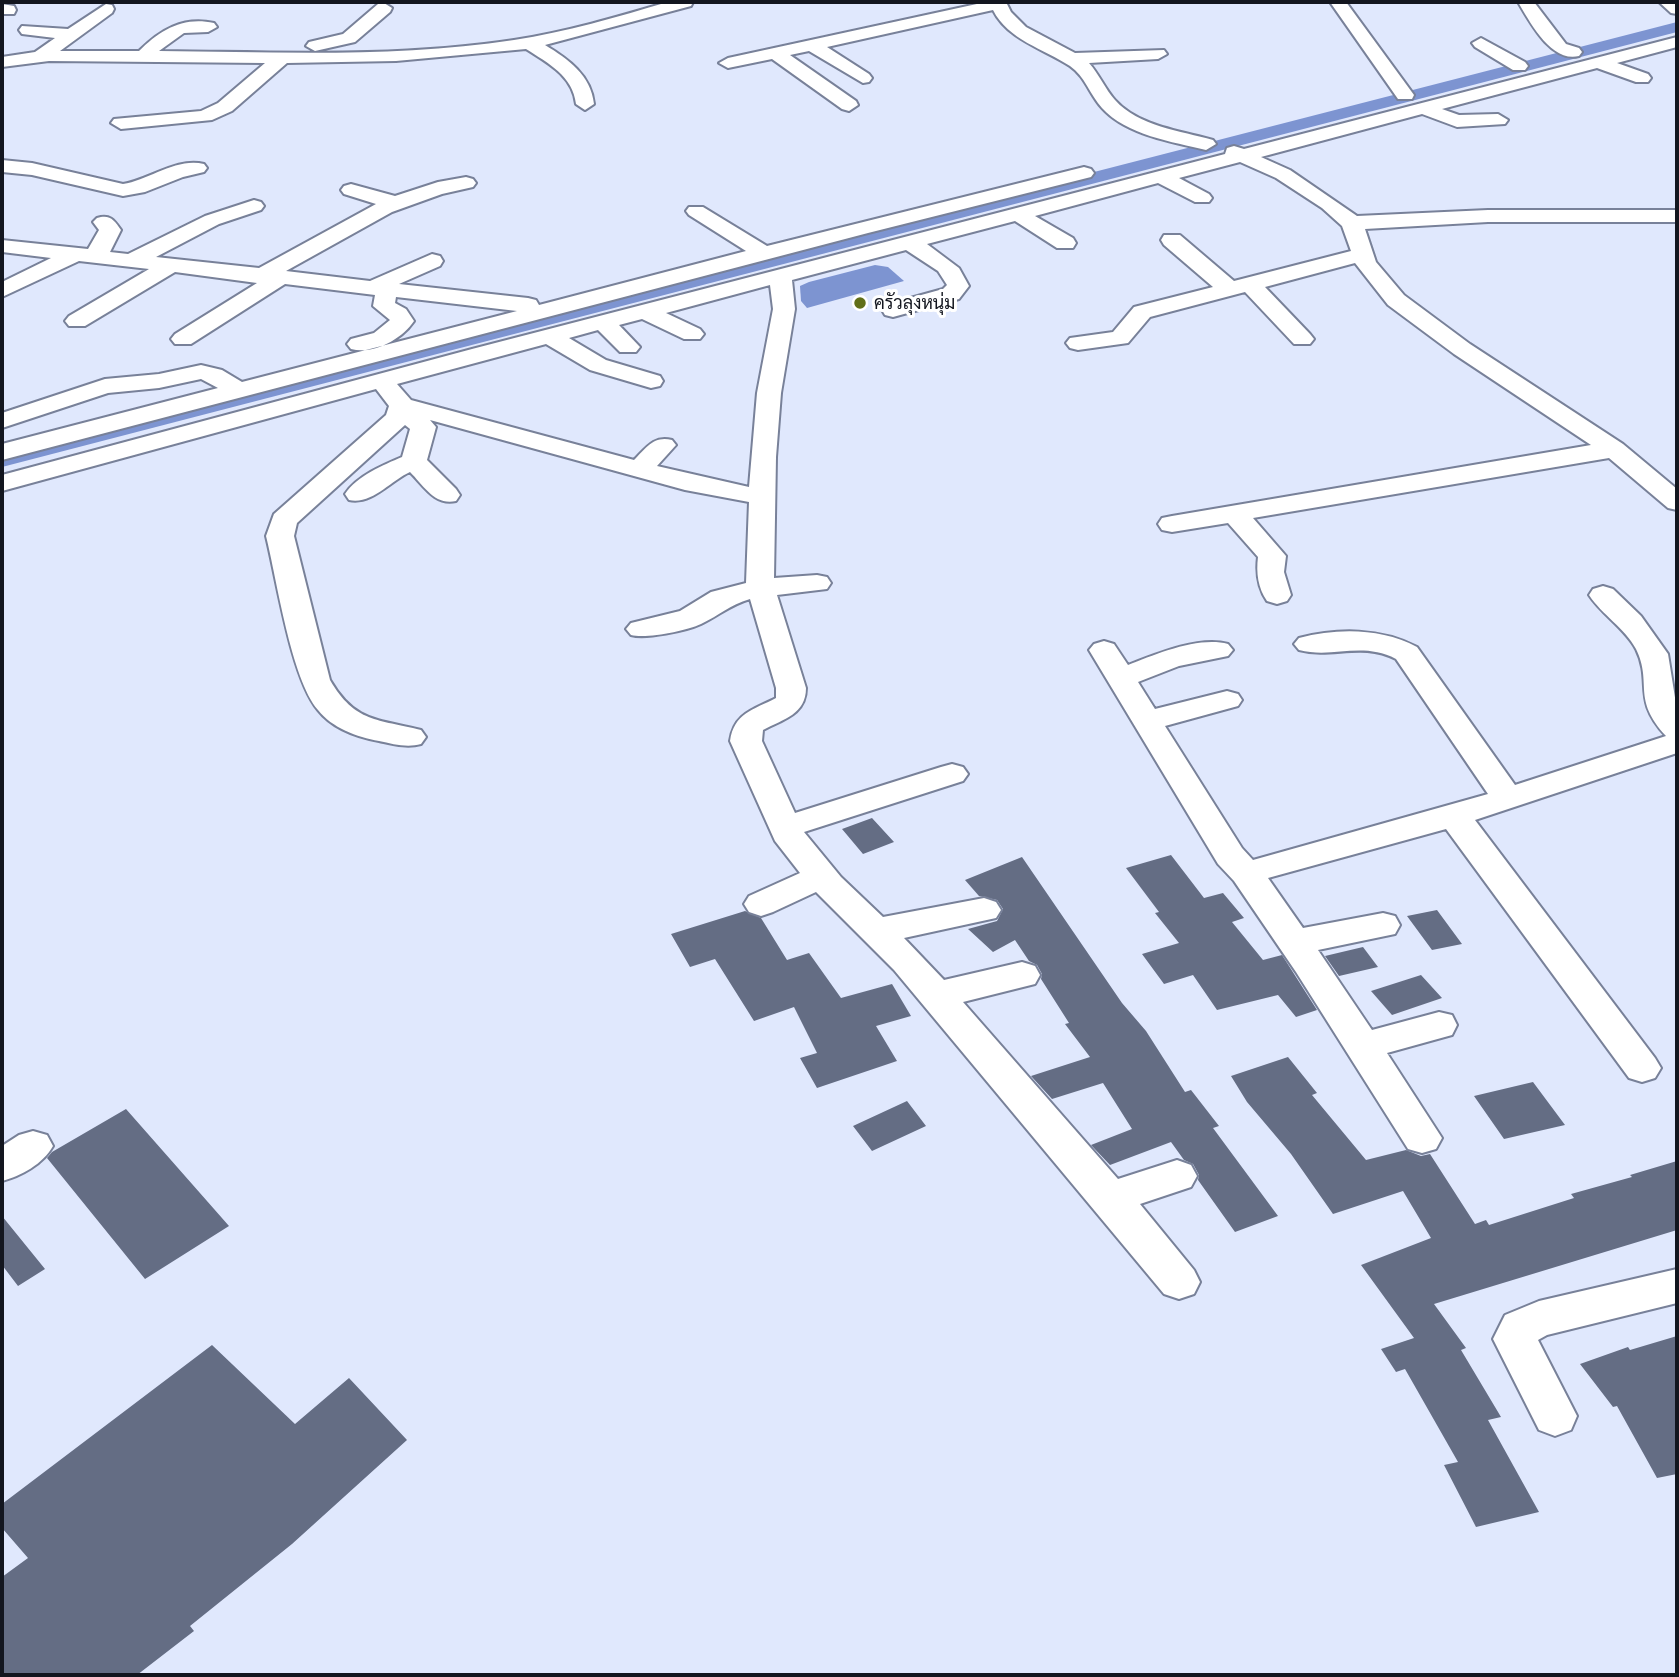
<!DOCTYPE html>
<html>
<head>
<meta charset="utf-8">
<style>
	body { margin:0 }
	#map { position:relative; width:1679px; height:1677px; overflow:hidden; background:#e0e8fd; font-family:Lato,sans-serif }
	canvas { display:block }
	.frame { position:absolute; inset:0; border:4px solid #13161f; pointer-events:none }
</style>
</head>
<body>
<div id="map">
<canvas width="1679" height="1677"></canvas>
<div class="frame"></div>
</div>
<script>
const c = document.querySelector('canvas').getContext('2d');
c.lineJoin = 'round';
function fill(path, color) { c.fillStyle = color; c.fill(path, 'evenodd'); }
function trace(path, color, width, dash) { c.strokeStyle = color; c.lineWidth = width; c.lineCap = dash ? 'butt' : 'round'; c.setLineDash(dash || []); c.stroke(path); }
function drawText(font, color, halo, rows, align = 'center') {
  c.font = font + ' Lato,Sarabun,sans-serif'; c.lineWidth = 6; c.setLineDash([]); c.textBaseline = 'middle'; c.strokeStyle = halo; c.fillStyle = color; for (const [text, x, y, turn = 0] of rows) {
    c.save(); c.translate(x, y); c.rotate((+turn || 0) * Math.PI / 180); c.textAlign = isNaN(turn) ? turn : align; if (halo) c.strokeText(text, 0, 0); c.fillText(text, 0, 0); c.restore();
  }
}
const water = new Path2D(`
	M875 265 888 267 904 281 807 308 801 301 800 286 809 282Z`);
const canal = new Path2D(`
	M1677 22V32L2 467V453Z`);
const building = new Path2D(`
	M872 818 894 842 863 854 842 829Z
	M1171 855 1204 898 1223 893 1244 918 1232 922 1263 960 1282 955 1317 1010 1296 1017 1278 995 1217 1010 1193 975 1164 984 1142 954 1179 943 1155 913 1159 912 1126 868Z
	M1022 857 1122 1003 1146 1031 1185 1092 1191 1090 1219 1126 1213 1128 1278 1216 1235 1232 1198 1180 1199 1175 1193 1164 1184 1160 1171 1142 1110 1165 1091 1145 1132 1129 1103 1083 1052 1099 1031 1076 1090 1057 1065 1024 1069 1023 1041 979 1042 974 1037 965 1029 961 1015 940 993 952 968 929 997 921 1003 909 997 900 979 896 965 880Z
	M1437 910 1462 944 1432 950 1407 916Z
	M745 911 761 918 787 960 809 953 841 998 892 984 911 1016 876 1026 897 1061 817 1088 800 1058 817 1053 794 1007 754 1021 715 959 690 967 671 934Z
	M1363 947 1378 967 1339 976 1325 956Z
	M1421 975 1442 998 1392 1015 1371 991Z
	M1288 1057 1317 1093 1312 1095 1366 1160 1406 1150 1421 1156 1430 1154 1475 1224 1486 1220 1489 1225 1574 1198 1571 1194 1632 1177 1630 1175 1677 1161V1230L1434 1304 1466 1348 1461 1350 1501 1417 1488 1420 1539 1512 1476 1527 1444 1465 1458 1462 1405 1369 1396 1372 1381 1349 1414 1338 1361 1265 1431 1238 1403 1191 1333 1214 1291 1154 1247 1102 1231 1076Z
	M1533 1082 1565 1125 1504 1139 1474 1096Z
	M907 1101 926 1126 872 1151 853 1126Z
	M126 1109 229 1226 145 1279 47 1158 52 1152Z
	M2 1216 45 1269 18 1286 2 1265Z
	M1677 1336V1474L1657 1478 1617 1406 1613 1407 1580 1364 1628 1347 1630 1350Z
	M212 1345 295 1424 349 1378 407 1440 292 1544 190 1626 194 1631 137 1675H2V1577L28 1558 2 1528V1504Z`);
const minor = new Path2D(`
	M668 2H693L691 6 545 45C568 59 591 75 594 104L585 110 576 104C573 76 548 63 526 49L396 61 287 63 232 111 212 120 121 129 111 123 114 119 201 111 218 103 265 63 49 61 2 67V57L35 52 55 38 22 34 19 30 22 26 68 29 106 4 112 5 114 9 112 13 60 51H139C160 30 183 16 214 23L217 27 208 32 184 33 159 51C277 52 397 58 514 40 566 32 617 17 668 2Z
	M986 2H1006L1011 12 1026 27 1075 53 1164 50 1167 54 1158 59 1089 63C1099 74 1105 89 1115 100 1138 126 1181 131 1213 140L1216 144 1206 150C1173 142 1126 135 1102 108 1090 95 1085 76 1070 66 1044 49 1008 40 993 10L827 47 869 74 872 78 869 82 863 83 809 51 790 55 856 101 858 105 849 111 842 109 772 59 728 68 719 63 728 58Z
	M1330 2H1346L1414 95 1412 99H1398Z
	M1518 2H1534L1566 44 1579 48 1582 52 1579 56C1551 63 1530 22 1518 2Z
	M1659 2H1677V14L1671 13Z
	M384 3 392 8 390 12 355 42 315 51 306 46 309 42 343 34 378 4Z
	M2 4 14 6 16 10 14 14H2Z
	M1677 37V47L1617 63 1648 74 1651 78 1648 82H1636L1597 68 1442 109 1459 115 1498 114 1508 120 1505 124 1457 127 1422 114 1261 157 1290 170 1357 216 1488 210H1677V222H1488L1365 229 1376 262 1404 295 1470 344 1623 444 1677 489V510L1668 508 1609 458 1253 518 1286 556 1284 572 1291 595 1287 601 1277 604 1267 601C1258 588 1256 573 1258 557L1228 523 1172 532 1162 530 1158 524 1162 518 1172 516 1591 445 1454 354 1388 305 1355 263 1265 287 1310 334 1314 339 1310 344H1294L1245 292 1150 317 1128 343 1078 350 1070 348 1066 343 1070 338 1113 332 1134 307 1213 287 1164 245 1161 240 1164 235H1180L1234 281 1351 251 1342 226 1322 208 1276 178 1240 162 1179 178 1209 194 1212 198 1209 202H1195L1158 183 1035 216 1073 238 1076 243 1073 248H1057L1015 221 927 244 959 268 969 286 959 299 893 317 885 315 882 310 885 305 943 289 947 285 938 271 906 250 792 280 795 309 781 393 776 457 774 578 817 575 827 577 831 583 827 589 777 595 806 688C806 714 784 719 763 730L762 741 795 813 941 767 952 764 963 767 968 774 963 781 804 832 841 877 883 917 984 898 996 902 1001 910 996 918 904 938 944 980 1022 962 1035 966 1040 975 1035 984 963 1002 1118 1179 1177 1160 1191 1165 1197 1176 1191 1187 1140 1204 1194 1270 1200 1282 1194 1294 1179 1299 1164 1294 894 970 816 892 773 912 761 916 749 912 744 904 749 896 800 873 775 841 730 741C734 713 753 710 776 698V688L750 599C729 605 720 615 701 624 686 631 646 639 631 635L626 629 631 623 680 611 711 592 746 583 749 502 685 490 430 420 436 427 427 460 456 489 460 495 456 501C435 506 424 486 410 472 390 481 372 505 349 500L345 494C357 476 383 465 402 457L410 429 405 425 297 523 294 536 330 680C355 723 378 719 421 730L426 737 421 744C407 748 393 744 379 741 357 737 332 728 318 710 291 678 277 580 266 536L274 514 386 415 389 406 376 389 2 491V475L472 349 1225 154 1227 148 1234 146 1244 149ZM770 285 773 309 757 393 749 487 657 466 676 445 672 440C654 435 646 448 634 460L411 400 397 384 546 344 590 370 651 388 660 386 663 381 660 376 606 360 569 338 598 330 620 352H636L640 347 619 325 642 319 684 339H700L704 334 700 329 666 313Z
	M1481 38 1525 62 1528 66 1525 70H1513L1475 47 1472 43Z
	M2 160 32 163 123 184C149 180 177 157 204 164L207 168 204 172 183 177 145 192 123 196 32 175 2 172Z
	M1084 167 1091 169 1094 173 1091 177 868 233 2 460V444L218 388 201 379 159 388 108 393 2 428V413L105 379 159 374 201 365 222 370 242 382 517 311 396 297 395 303 406 309 414 321C401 340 373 355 351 349L347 344 351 339 374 333 390 320 373 306 375 295 285 284 191 344H175L171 339 175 334 257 283 175 272 85 326H69L65 321 69 316 149 269 79 261 2 297V282L51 258 2 252V240L88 249 99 230 93 222 97 218C110 214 114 220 121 230L110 252 128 254 205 216 254 200 261 202 264 206 261 210 219 224 156 257 259 268 376 204 344 194 341 190 344 186 351 184 395 196 438 182 466 177 473 179 476 183 473 187 442 194 392 212 286 271 370 281 432 254 440 256 443 261 440 266 399 284 528 298 536 300 539 305 746 251 689 215 686 211 689 207H703L767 246Z
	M1603 586 1613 589 1641 616 1668 654 1677 710V753L1475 820 1655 1058 1661 1068 1655 1078 1642 1082 1629 1078 1446 829 1268 878 1303 928 1383 913 1395 916 1400 925 1395 934 1318 950 1372 1030 1439 1012 1452 1015 1457 1025 1452 1035 1387 1053 1442 1138 1436 1149 1422 1153 1408 1149 1296 972 1234 881 1218 864 1089 650 1094 644 1104 641 1114 644 1128 665C1156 654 1199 636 1228 644L1233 650 1228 656 1179 666 1138 682 1155 709 1227 691 1238 694 1242 700 1238 706 1165 726 1242 848 1253 860 1488 794 1396 659C1361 641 1333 659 1299 650L1294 644 1299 638C1338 628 1381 628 1417 647L1515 785 1666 736C1631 698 1653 684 1636 649 1625 628 1602 615 1589 595L1593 589Z
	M33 1131 47 1135 53 1146C43 1164 21 1176 2 1181V1146L19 1135Z
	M1677 1269V1303L1547 1335 1538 1340 1577 1416 1571 1430 1555 1436 1539 1430 1493 1339 1505 1315 1539 1301Z`);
const markers = [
	[860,303,7,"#606e18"]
];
const farPoinames = [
	["ครัวลุงหนุ่ม",874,303]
];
fill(water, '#7d94d1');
fill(canal, '#7d94d1');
fill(building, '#646d84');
trace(minor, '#788199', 4);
fill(minor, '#fff');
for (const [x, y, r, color] of markers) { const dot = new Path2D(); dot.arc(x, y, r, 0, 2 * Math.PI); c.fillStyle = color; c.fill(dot); trace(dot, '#fff', 2.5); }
drawText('18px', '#13161f', '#fff', farPoinames, 'left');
</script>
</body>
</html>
